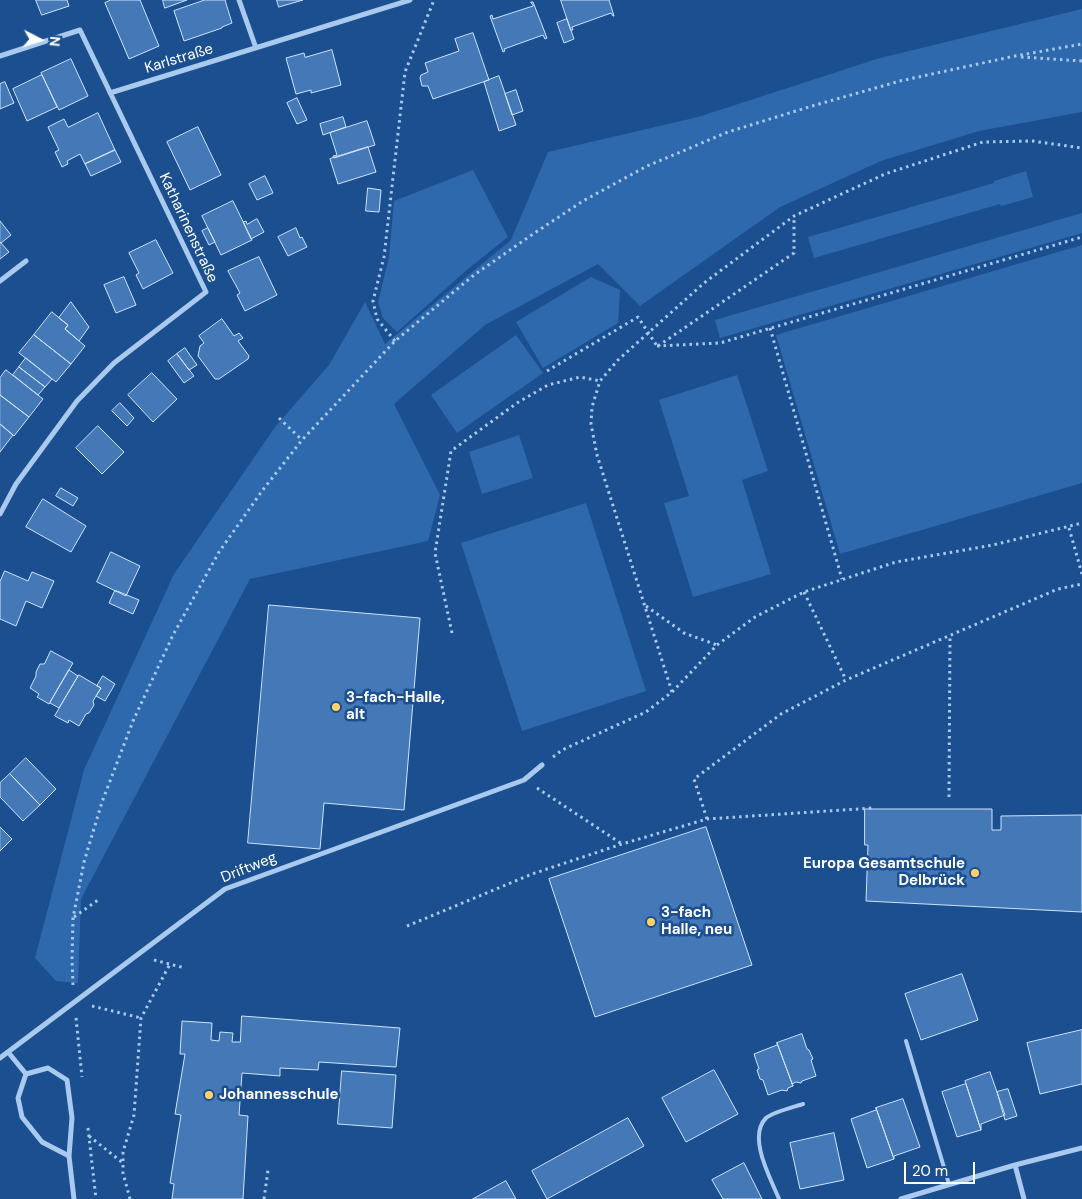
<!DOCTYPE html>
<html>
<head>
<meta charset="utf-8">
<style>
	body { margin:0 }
	#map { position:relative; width:1082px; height:1199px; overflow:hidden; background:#1b4f8f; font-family:"DM Sans",sans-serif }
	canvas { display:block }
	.north { position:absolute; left:15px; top:15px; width:50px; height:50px; -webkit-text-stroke:4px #1b4f8f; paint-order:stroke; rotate:95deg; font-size:14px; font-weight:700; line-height:20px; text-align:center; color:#fff }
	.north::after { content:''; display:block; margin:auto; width:18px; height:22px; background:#fff; clip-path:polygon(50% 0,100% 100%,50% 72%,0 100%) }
	.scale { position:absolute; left:904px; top:1162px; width:71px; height:22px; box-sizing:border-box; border:2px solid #fff; border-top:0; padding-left:6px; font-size:15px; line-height:18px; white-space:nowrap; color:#fff; -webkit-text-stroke:4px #1b4f8f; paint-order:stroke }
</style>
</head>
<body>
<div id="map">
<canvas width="1082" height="1199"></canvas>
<div class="north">N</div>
<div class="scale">20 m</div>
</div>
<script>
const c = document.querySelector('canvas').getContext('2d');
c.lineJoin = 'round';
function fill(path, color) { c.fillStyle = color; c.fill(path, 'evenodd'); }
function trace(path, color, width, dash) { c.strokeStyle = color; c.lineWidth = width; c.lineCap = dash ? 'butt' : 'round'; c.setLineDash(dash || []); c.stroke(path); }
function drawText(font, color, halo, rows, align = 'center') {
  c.font = font + ' "DM Sans",sans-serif'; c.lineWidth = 5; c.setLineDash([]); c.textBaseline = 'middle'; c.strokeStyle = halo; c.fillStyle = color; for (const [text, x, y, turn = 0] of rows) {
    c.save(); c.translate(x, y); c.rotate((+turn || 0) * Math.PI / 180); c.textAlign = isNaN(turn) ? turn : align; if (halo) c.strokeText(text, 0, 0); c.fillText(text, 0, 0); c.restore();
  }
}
const green = new Path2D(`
	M1082 9V112L979 131 881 161 780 207 640 306 598 264 485 325 394 404 440 495 428 541 250 579 81 899 78 983 56 981 35 958 84 770 174 574 275 427 329 365 365 302 385 344 511 240 548 152 698 117 880 58Z
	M473 170 508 237 469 268 397 332 383 318 378 302 389 257 394 201Z
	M1026 171 1033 197 1001 206 1000 204 814 258 808 237 994 183V181Z
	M1082 213V233L720 338 715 320Z
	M1082 245V483L840 554 776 335Z
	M591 277 620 290 618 323 543 368 516 322Z
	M516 335 543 373 457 433 431 395Z
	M737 375 768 471 742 480 771 574 693 597 664 503 689 496 659 400Z
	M519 435 533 478 482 494 469 452Z
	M586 503 646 691 522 731 461 543Z`);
const building = new Path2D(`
	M36 0H67L69 6 42 15Z
	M111 0H140L159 46 129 59 105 3Z
	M163 0H187L165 8Z
	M205 0H225L232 23 222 27V28L184 41 174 11Z
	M277 0H303L279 7Z
	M561 0H609L614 16H613L611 13 572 27 573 30H571Z
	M531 2H533L547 38 545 39 543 35 504 49 505 51 503 52 490 16 492 15 493 19 533 6Z
	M567 19 574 39 564 43 557 23Z
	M473 33 489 80 433 99 428 86H422L420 78 421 75 428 72 425 63 459 51 455 39Z
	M332 50 341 85 311 93V90L296 94 286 58 304 53 305 57Z
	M71 59 88 96 59 110 41 73Z
	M42 75 57 107 27 121 13 89Z
	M499 76 516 125 499 131 484 82Z
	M5 82 14 103 0 109V84Z
	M516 90 523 111 512 115 505 94Z
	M297 98 307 120 297 124 287 103Z
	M98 113 115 150 85 164 80 154 67 161 68 164 62 167 55 152 59 150 48 127 64 119 68 127Z
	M343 117 346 127 323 135 320 124Z
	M367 121 375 145 334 158 333 156 337 155 330 133Z
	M198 127 221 175 190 190 167 142Z
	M368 147 376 172 338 184 330 159Z
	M115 150 121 162 91 176 85 164Z
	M265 176 273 193 257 200 249 184Z
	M368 188 381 190 379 212 366 211Z
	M233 201 252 240 221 255 202 216Z
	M257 219 264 232 251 239 243 222 246 221 247 224Z
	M0 221 11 235 1 243 0 242Z
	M208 228 215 242 209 245 202 231Z
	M296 228 300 238 302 237 307 247 288 256 278 237Z
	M156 240 173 273 143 289 136 275 139 273 129 253Z
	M0 242 9 252 0 259Z
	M259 257 277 295 245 311 237 295 240 293 228 271Z
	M124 277 136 305 116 313 104 285Z
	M71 302 89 327 79 341 65 329 68 325 59 318Z
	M52 312 68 325 65 329 85 346 71 364 34 335Z
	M222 319 234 336 239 333 243 338 238 341 249 356 248 359 219 379H215L198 356 200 346 204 343 199 336Z
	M34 335 71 364 56 382 19 353Z
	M185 348 197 365 189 370 177 354Z
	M177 354 194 376 184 383 168 361Z
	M26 358 52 379 45 387 19 367Z
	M19 367 45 387 38 395 13 375Z
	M6 370 43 399 29 417 0 395V378Z
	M152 373 177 399 153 422 128 395Z
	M0 395 29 417 14 436 0 424Z
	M120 403 134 418 127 426 112 411Z
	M0 424 13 435 0 452Z
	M98 426 124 452 102 474 76 448Z
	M61 488 78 498 73 506 56 496Z
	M43 499 86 526 71 552 26 527Z
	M111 552 140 566 126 596 97 582Z
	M5 571 28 581 32 572 54 581 42 608 26 601 16 626 0 619V582Z
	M117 591 139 600 133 614 109 603 114 592Z
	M269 605 420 618 404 810 324 803 320 849 248 843Z
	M51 651 73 663 49 704 37 697 39 694 30 688 36 676V672L40 664H44Z
	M69 670 78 676 59 708 50 703Z
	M79 675 101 688 93 701 94 705 89 713 86 714 79 726 69 720 68 723 55 716Z
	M103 676 115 684 105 701 96 696 101 688 97 686Z
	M26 758 56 789 40 805 10 774Z
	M10 774 40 805 23 821 0 797V783Z
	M865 809H992V830H1001V816L1082 815V912L866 901 868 845H865Z
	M0 827 12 839 0 851Z
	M706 827 752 965 595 1017 549 879Z
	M962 974 978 1020 921 1040 905 994Z
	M242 1016 400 1028 396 1067 319 1062 318 1070 280 1068V1076L242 1073 239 1115 248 1116 243 1199H172L174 1184 170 1183 181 1115 175 1114 185 1054H180L182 1021 212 1023 211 1040 219 1041 220 1032 233 1033 232 1042H240Z
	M1082 1030V1084L1040 1094 1027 1043Z
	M802 1034 807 1049 809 1050 813 1059 811 1060 816 1076 802 1081 801 1083 796 1082 792 1084 793 1086 777 1043Z
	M777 1043 793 1086 788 1088 787 1091 782 1090 768 1095 763 1080 760 1079 757 1070 759 1069 754 1054 777 1045Z
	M714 1070 738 1114 686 1142 662 1098Z
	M342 1071 396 1075 392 1128 338 1124Z
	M990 1072 1005 1115 981 1124V1130L965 1081Z
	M966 1084 981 1130 957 1137 942 1092Z
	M1008 1089 1017 1116 1005 1120 997 1092Z
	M903 1099 920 1147 894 1156V1159L876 1108Z
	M876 1108 894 1159 867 1168 851 1119 876 1110Z
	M628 1118 644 1146 547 1199 532 1171Z
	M834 1133 844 1180 800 1189 790 1143Z
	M744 1163 762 1199H723L712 1180Z
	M506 1181 516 1199H473Z`);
const path = new Path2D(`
	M1021 57 1082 61
	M770 328 842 579
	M395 341 377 319 373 301 384 257 405 72 434 0
	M657 346 720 343 1082 237
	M658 346 794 253V217
	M547 371 638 317 657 346
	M279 418 302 440
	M1069 528 1082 574
	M804 592 846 680
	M646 606 684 633 717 645
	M452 633 435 553 451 451 517 403 548 385 580 377 600 381
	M672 692 597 455 591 424 592 407 600 381 618 360 704 283 794 216 885 174 983 142 1032 141 1082 148
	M553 757 562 750 646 712 672 692 717 645 755 617 804 592 896 562 993 545 1082 523
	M537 788 622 844
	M949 797 950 635
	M707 819 694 779 781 714 846 680 1058 589 1082 584
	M74 917 98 900
	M407 926 532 874 622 844 707 819 873 808
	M154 960 185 968
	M73 985 72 960 73 918 84 862 102 802 133 721 173 635 219 552 262 491 302 440 395 341 474 275 533 234 583 201 647 166 728 132 812 106 900 81 1015 56 1082 44
	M92 1006 141 1018
	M76 1018 82 1077
	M88 1128 96 1199
	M89 1136 123 1163
	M130 1199 123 1173V1152L134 1115 141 1018 170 964
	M264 1199 268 1170`);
const service = new Path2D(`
	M906 1041 949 1184
	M779 1199C771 1179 747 1137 766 1118 773 1112 794 1107 803 1104`);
const minor = new Path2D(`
	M239 0 256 48
	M0 56 80 30 206 292 114 363 77 401 16 484 0 514
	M110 93 410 0
	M0 281 26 261
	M8 1052 26 1074
	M0 1058 225 889 524 780 542 765
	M26 1074 48 1068 67 1080 72 1118 69 1156 74 1199
	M26 1074 18 1098 22 1117 42 1142 69 1156
	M1015 1165 1024 1199
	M901 1199 1015 1165 1082 1148`);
const markers = [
	[336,707,5,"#ffd166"],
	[975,873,5,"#ffd166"],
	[651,922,5,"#ffd166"],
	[209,1095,5,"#ffd166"]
];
const streetNames = [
	["Karlstraße",179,59,-17],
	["Katharinenstraße",188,228,65],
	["Driftweg",249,868,-22]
];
const poiNames = [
	["3-fach-Halle,",346,698],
	["alt",346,715],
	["Europa Gesamtschule",965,864,"right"],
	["Delbrück",965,881,"right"],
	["3-fach",661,913],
	["Halle, neu",661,930],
	["Johannesschule",219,1095]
];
fill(green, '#2e69ad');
fill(building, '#4478b7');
trace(building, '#cfe3fa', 1);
trace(path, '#a9c9ee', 3, [2.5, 4]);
trace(service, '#a9c9ee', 4);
trace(minor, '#a9c9ee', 5);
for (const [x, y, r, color] of markers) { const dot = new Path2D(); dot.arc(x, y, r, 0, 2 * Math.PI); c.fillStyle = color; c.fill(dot); trace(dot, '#1b4f8f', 2); }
drawText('15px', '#fff', '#1b4f8f', streetNames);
drawText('bold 15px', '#fff', '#1b4f8f', poiNames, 'left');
</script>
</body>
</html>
